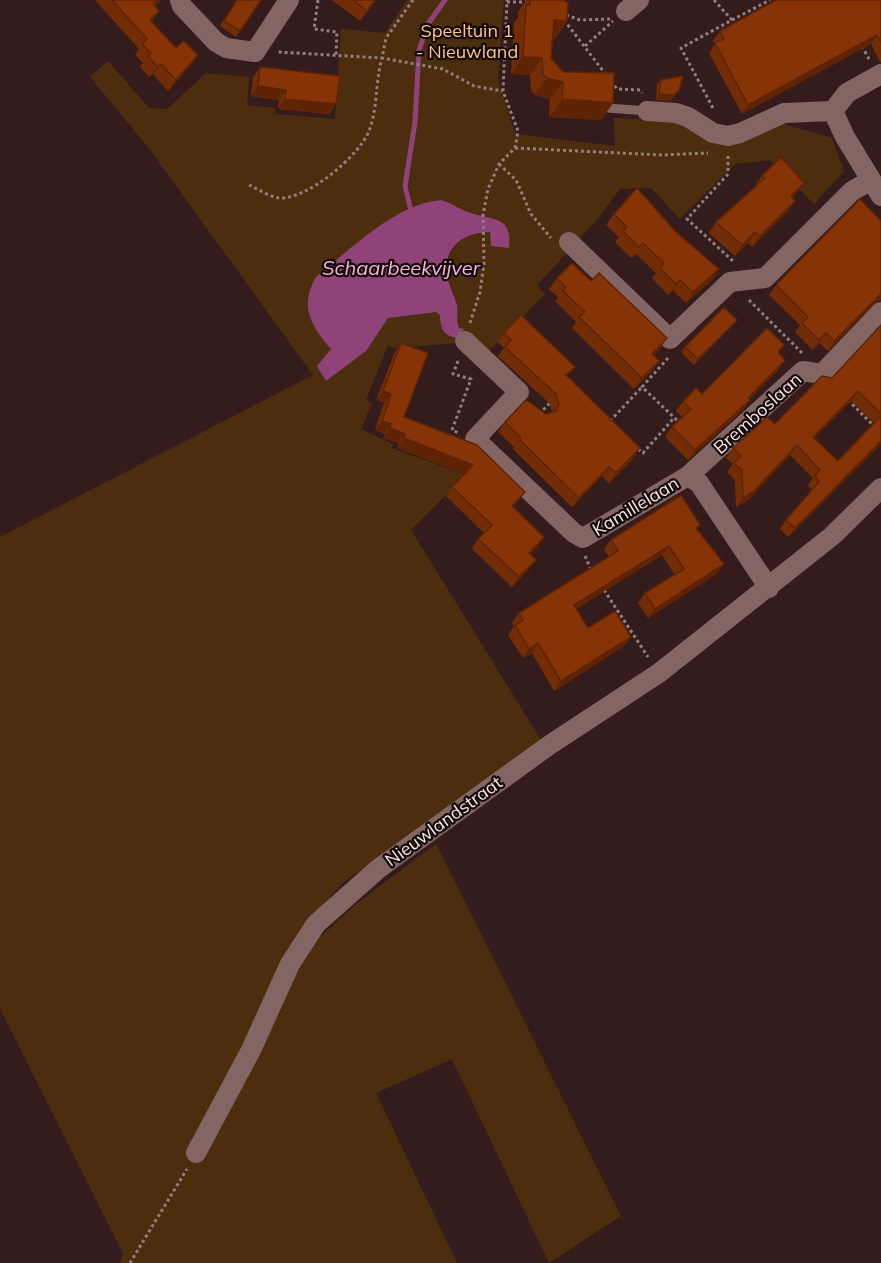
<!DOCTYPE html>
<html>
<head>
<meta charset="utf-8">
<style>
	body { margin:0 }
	canvas { display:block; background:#351c1c }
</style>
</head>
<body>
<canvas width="881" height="1263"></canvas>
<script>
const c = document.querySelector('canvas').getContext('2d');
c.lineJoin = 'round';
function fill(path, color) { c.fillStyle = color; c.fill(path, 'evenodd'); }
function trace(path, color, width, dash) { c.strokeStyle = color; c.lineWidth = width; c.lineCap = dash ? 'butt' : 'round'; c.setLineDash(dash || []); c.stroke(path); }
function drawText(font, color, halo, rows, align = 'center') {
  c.font = font + ' Mulish,sans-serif'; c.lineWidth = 4.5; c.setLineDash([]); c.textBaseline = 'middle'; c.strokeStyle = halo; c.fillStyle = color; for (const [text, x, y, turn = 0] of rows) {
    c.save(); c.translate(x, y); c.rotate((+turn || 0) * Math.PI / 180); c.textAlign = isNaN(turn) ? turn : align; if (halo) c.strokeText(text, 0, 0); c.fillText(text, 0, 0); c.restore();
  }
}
const green = new Path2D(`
	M407 0H504L498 79 515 134 615 146 614 118 677 121 721 141 744 142 783 124 832 138 844 171 814 204 770 160 735 164 680 219 651 188 620 189 596 221 537 285 545 294 487 353 459 343 394 348 388 345 366 400 372 403 361 429 393 444 392 448 466 475 411 530 541 740 344 882 303 926 315 942 355 905 436 844 621 1216 549 1263 452 1059 376 1093 457 1263H120L123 1253 0 1009V537L313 375 148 147 90 77 108 61 149 108 167 109 206 73 249 77 247 105 275 108V114L335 119 341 29 385 33Z`);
const water = new Path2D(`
	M441 200C451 203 459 209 468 212 491 221 513 214 509 248L491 246 490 232C465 232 443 246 447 274 448 284 454 295 457 305 458 313 456 320 459 328L464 329 458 338C444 337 440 328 440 315L436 312 388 318 366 351 326 381 317 366 331 349C311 326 299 306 316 277 351 249 395 204 441 200Z`);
const stream = new Path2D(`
	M410 207 405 186 415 122 419 50 428 24 445 0`);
const path = new Path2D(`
	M318 0 314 29 337 32 336 55
	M413 0 386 38 382 58 443 69 474 86 503 91
	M714 0 732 20 681 48 714 110
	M507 2H526
	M566 15 580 20 610 19
	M564 20 607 76
	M732 20 770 0
	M585 46 613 21
	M862 46 869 59
	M611 81 617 89 640 90 642 93
	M515 148 662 155 708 153
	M728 156V174L687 219 734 262
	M499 164 516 180 531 214 551 238
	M249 185C258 189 270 197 279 198 307 200 359 156 369 131 378 108 375 82 382 58L278 52
	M749 300 802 353
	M470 323 480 292 484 264 483 215 488 189 499 164 515 148 518 131 503 91 507 0
	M668 358 642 387 681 424
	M458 361 453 374 471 379 452 430 459 433
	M848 400 881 433
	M539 414 552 401
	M610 421 642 387
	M638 449 643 453 674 418
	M585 556 592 572
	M604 590 648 657
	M130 1263 187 1169`);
const service = new Path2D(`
	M608 108 647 111`);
const minor = new Path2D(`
	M180 0 182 6 216 42 226 48 255 52 289 0
	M626 11 639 0
	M647 111 676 113 688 117 713 133 728 136 740 133 784 113 833 111 847 93 881 74
	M833 111 845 137 881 196
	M569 242 670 339 730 282 765 278 852 191 870 181
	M465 341 519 392 475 439 574 533 583 538 688 476 699 483 769 588
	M688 476 803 371 822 374 881 312
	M196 1153 251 1050 290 964 316 924 378 869 548 746 659 673 832 536 881 488`);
const wall = new Path2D(`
	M95 0H161L155 6 152 22 190 66 168 91 153 74 149 77 140 67 143 63 135 55 139 49Z
	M237 0H261L236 37 220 26Z
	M332 0H375L360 21Z
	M526 0H563L567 21 555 39 553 38 551 58 563 72 613 103 601 120 549 117 550 99 535 95 531 91 530 75 511 74 514 23 518 18V12Z
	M881 0V61L880 62 871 44 742 114 709 53 715 44 713 41 720 31Z
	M260 67 330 114 278 109 279 100 251 96 253 77Z
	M661 80 675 95 670 101 656 100 657 85Z
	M762 176 796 194 792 198 788 211 752 247 748 243 735 256 709 233 716 222 755 187V186Z
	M614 214 719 269 712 280 686 303 673 290 668 295 652 278 656 273 636 254 631 258 615 242 619 237 606 225Z
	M881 221V301H877L828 351 819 343 813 350 795 332 800 325 769 295 776 285Z
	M557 278 660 349 654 355 659 361 652 371 634 389 572 328 576 322 555 301 558 297 549 289Z
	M737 320 733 325 694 365 681 352 685 347Z
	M881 325V444L788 537 780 529 786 520 812 490 808 485 813 478 790 455 748 500 736 507 735 480 727 472 733 464 726 458 733 448 775 424 832 378ZM851 401 874 423 838 461 814 438Z
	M504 333 568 377 634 458 609 483 602 476 572 507 513 449 514 447 498 432 505 422 552 412 549 403 498 356 504 348 498 342Z
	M401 343 404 417 518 501 513 507 544 537 537 547 530 554 529 569 512 587 472 549 478 539 484 533 446 496 452 487 465 474 397 448 399 443 383 438 385 434 375 430 384 403 376 400 395 352Z
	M779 353V369L749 400 743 410 688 460 665 437 672 427 682 417 676 411 683 402 702 394Z
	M697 529 718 573 648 618 638 603 645 593 675 575 662 555 576 609 588 628 631 637 624 646 554 691 532 653 523 658 508 635 514 626 512 623 519 613 609 557 604 549 611 540Z`);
const shadedWall = new Path2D(`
	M157 0H161L145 14 153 4Z
	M159 11 152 21 150 20Z
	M554 20 567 21 555 39 542 38Z
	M877 35 871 44 742 114 748 105Z
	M198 55 190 66 168 91 176 80Z
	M523 57 542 58 530 75 511 74Z
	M161 64 153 74 149 77 157 67Z
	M547 78 563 82 550 99 535 95Z
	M258 86 286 90 279 100 251 96Z
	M679 90 670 101 656 100 659 94Z
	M285 99 336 104 330 114 278 109Z
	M562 99 613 103 601 120 549 117Z
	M804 183 796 194 783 207 791 196Z
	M795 201 788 211 752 247 760 236Z
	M755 232 748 243 735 256 742 245Z
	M719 269 712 280 686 303 693 292Z
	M680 280 673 290 668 295 676 284Z
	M881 294V301H877L828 351 834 341Z
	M737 320 733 325 694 365 698 359Z
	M826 333 819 343 813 350 819 340Z
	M667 338 660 349 645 364 652 354Z
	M785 360 779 369 743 406 750 400 743 410 688 460 695 450 748 398Z
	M659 361 652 371 634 389 642 378Z
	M383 391 391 394 384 403 376 400Z
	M858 391 851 401 806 446 813 437Z
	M382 421 391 424 385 434 375 430Z
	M390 428 405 434 399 443 383 438Z
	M404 438 473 465 467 475 397 448Z
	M881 441V444L788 537 795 528Z
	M797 445 790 455 748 500 736 507 743 498Z
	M640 448 634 458 609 483 616 473Z
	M609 467 602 476 572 507 579 498Z
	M525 492 518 501 505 515 512 506Z
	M544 537 537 547 523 563 529 553Z
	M669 546 662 555 567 614 574 605Z
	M536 560 529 569 512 587 519 577Z
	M724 564 718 573 648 618 655 609Z
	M631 637 624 646 554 691 561 681Z
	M538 643 532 653 523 658 529 649Z`);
const building = new Path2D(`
	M112 0H157L153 4 159 11 150 20 176 48 184 41 198 55 176 80 161 64 157 67 148 56 151 53 142 44 147 39Z
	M237 0H261L240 31 224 21Z
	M353 0H375L367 11Z
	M530 0H563L568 3 567 21 554 20 551 58 563 72 614 73 613 103 562 99 563 82 547 78 543 74 542 58 523 57 526 5H530Z
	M776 0H881V42L877 35 748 105 715 43 724 39 720 31Z
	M260 67 340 76 336 104 285 99 286 90 258 86Z
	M683 76 679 90 674 95 659 94 661 80Z
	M781 157 804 183 791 196 795 201 760 236 755 232 742 245 716 222 765 178 762 176Z
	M637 188 675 231 719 269 693 292 680 280 676 284 660 268 664 263 643 243 639 247 623 231 627 227 614 214Z
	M860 199 881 221V294L834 341 826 333 819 340 802 323 808 317 776 285Z
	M572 263 591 281 599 273 667 338 652 354 659 361 642 378 579 317 585 312 563 291 566 287 557 278Z
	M724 307 737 320 698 359 685 347Z
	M521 315 575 367 566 375 640 448 616 473 609 467 579 498 520 440 521 438 505 422 526 400 546 414 556 411 559 405 556 394 505 347 511 340 504 333Z
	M881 325V414L858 391 813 437 838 461 881 416V441L795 528 786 520 819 482 815 476 820 470 797 445 754 491 743 498 742 470 734 463 741 456 733 448 767 417 775 424 822 376 832 378Z
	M767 328 784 345 778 352 785 360 748 398 750 400 695 450 672 427 691 409 683 402 696 388 702 394Z
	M401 343 428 353 404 417 477 445 525 492 512 506 544 537 529 553 536 560 519 577 478 539 492 525 452 487 473 465 404 438 405 434 390 428 391 424 382 421 391 394 383 391Z
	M681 495 700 525 696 528 724 564 655 609 645 593 684 569 669 546 574 605 588 628 615 611 631 637 561 681 538 643 529 649 515 625 523 620 519 613 618 551 611 540Z`);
const parkNames = [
	["Speeltuin 1",467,32],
	["- Nieuwland",467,53]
];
const streetNames = [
	["Bremboslaan",758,414,-42],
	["Kamillelaan",636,507,-31],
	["Nieuwlandstraat",444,822,-36]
];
const waterNames = [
	["Schaarbeekvijver",401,269]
];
fill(green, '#4c2e0f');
fill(water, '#8f4379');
trace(stream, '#8f4379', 5);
trace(path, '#937e7d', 3, [3, 3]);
trace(service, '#836563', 9);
trace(minor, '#836563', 20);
fill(wall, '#732d06');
fill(shadedWall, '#5e2405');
fill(building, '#863407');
trace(building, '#5e2405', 1.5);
drawText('18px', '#fdc592', '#150a0a', parkNames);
drawText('18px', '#f8e6e5', '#150a0a', streetNames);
drawText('italic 20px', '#f5b4de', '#150a0a', waterNames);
</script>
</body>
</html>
